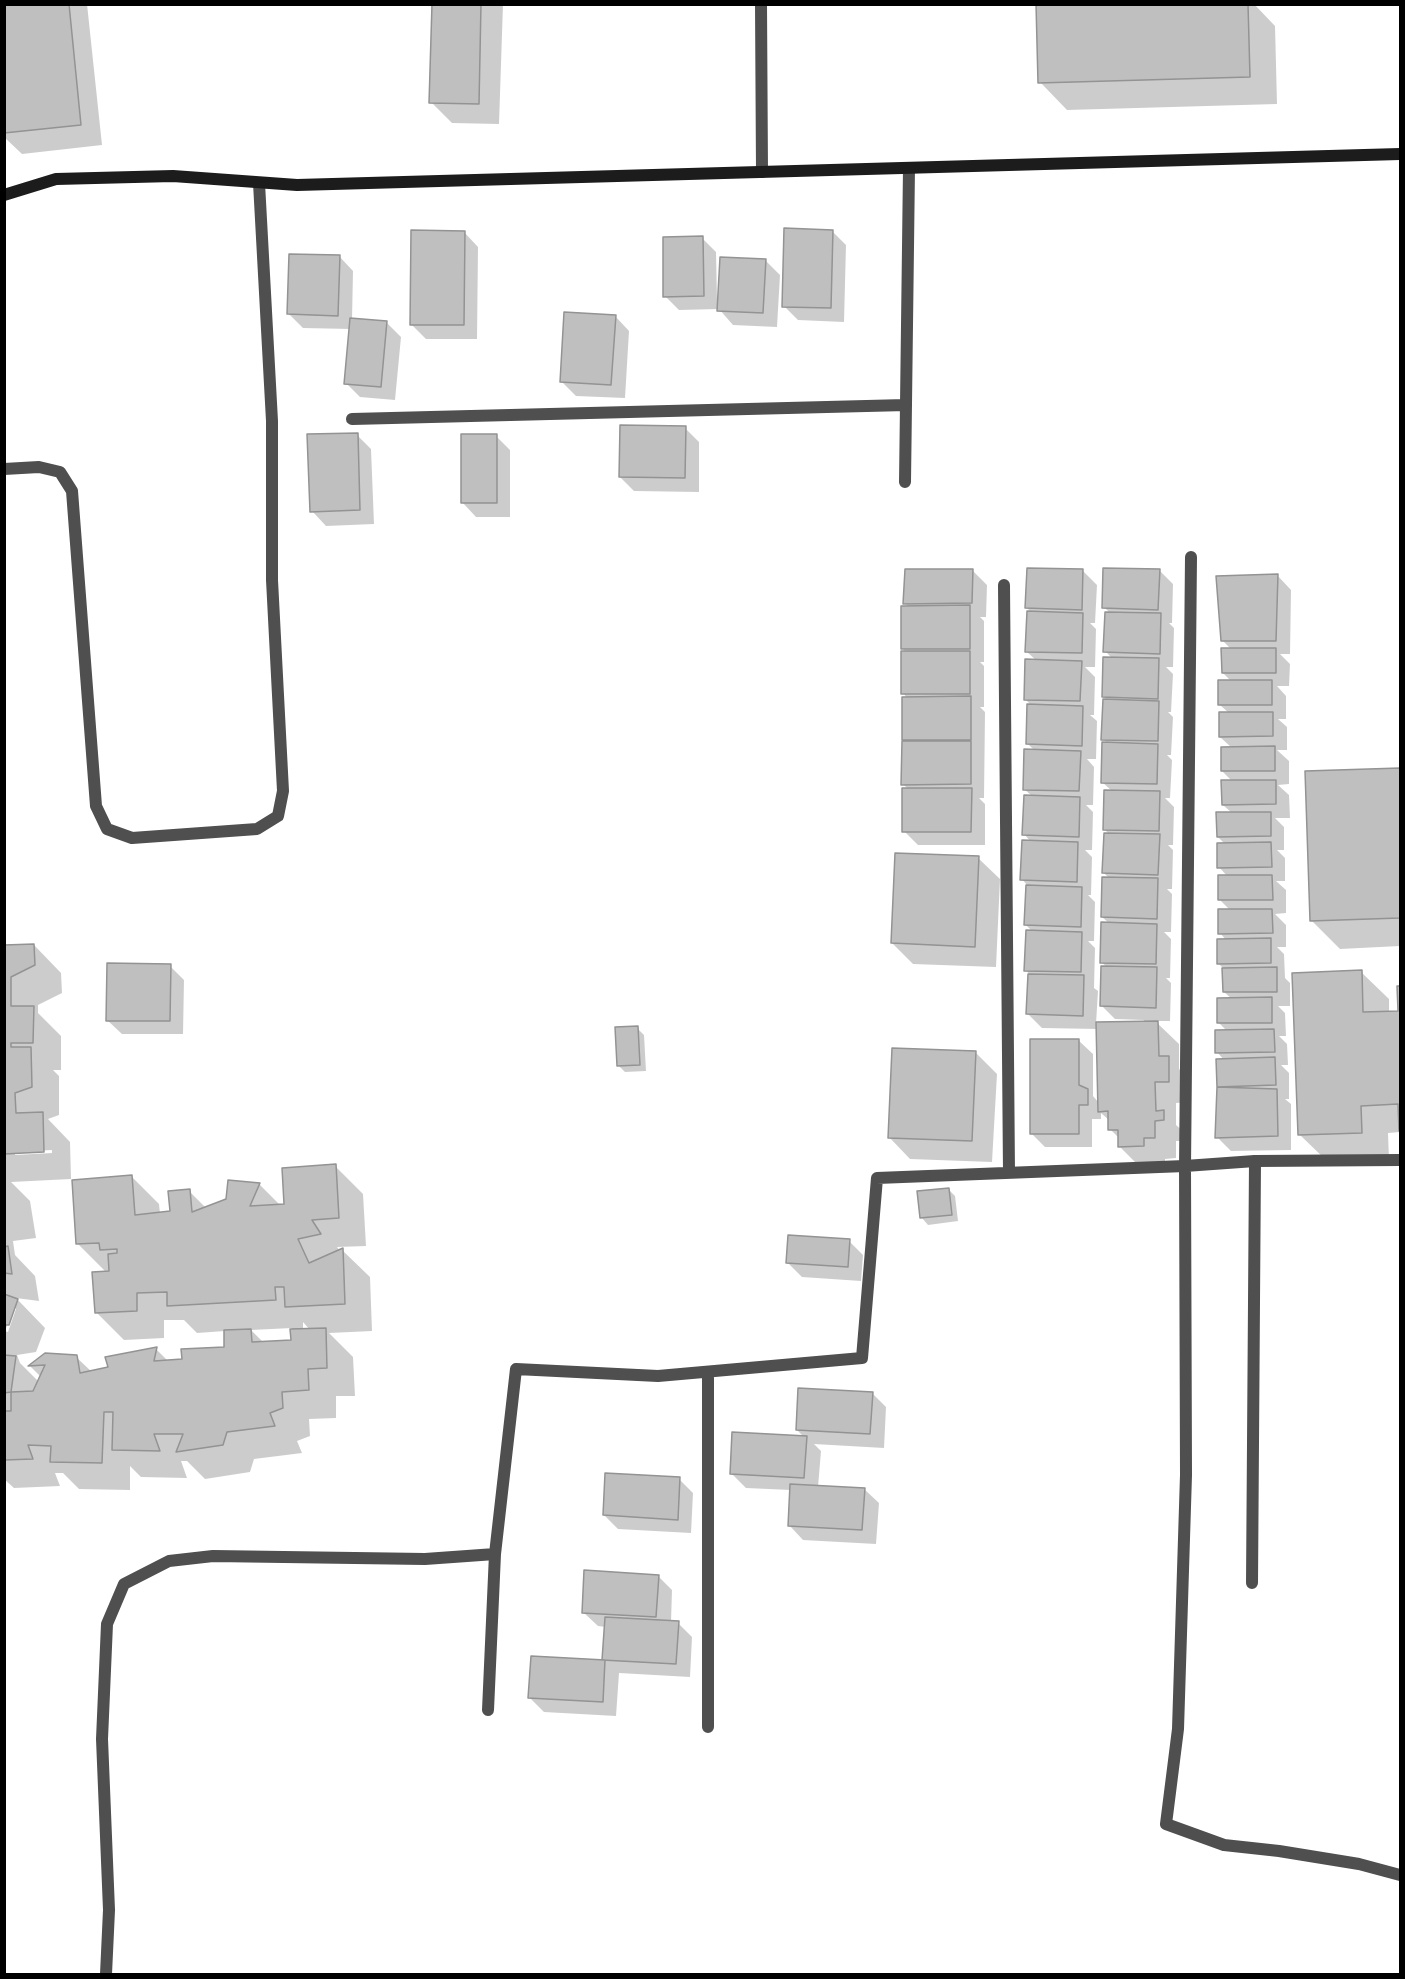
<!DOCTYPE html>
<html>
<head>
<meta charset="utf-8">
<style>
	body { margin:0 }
	#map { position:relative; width:1405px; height:1979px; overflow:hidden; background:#fff; font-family:"Noto Sans",sans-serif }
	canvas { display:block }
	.frame { position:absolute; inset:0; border:6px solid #000; pointer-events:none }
</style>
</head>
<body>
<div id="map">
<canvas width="1405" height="1979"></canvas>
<div class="frame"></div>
</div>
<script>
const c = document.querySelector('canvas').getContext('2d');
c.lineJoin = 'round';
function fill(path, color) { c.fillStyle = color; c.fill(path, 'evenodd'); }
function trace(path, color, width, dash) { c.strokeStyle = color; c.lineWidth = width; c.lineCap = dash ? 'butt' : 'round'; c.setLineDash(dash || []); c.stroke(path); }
const shadow = new Path2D(`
	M4 4H87L102 145 22 154 4 137Z
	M433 4H503L499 124 452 123 431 102Z
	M1037 4H1254L1275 26 1277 104 1067 110 1040 82Z
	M832 231 846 245 844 322 798 320 784 306Z
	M464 232 478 247 477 339H426L412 325Z
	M702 238 716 252 717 301H719L766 261 780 275 777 327 733 325 719 309 679 310 665 296Z
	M339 256 353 271 352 320 387 323 401 337 395 400 360 397 346 383 351 329 303 328 289 314Z
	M615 316 629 331 625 398 576 396 562 382Z
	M685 428 699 442V492L634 491 620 477Z
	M357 435 371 449 374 524 326 526 312 511Z
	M496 436 510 450V517H476L462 502Z
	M1159 570 1173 584 1172 623H1169L1174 628 1173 667H1166L1173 674 1171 712H1168L1173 717 1171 755H1167L1172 760 1170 798H1165L1174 807 1173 845H1168L1173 850 1172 889H1167L1172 894 1171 932H1164L1171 939 1170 978H1166L1171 983 1170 1021H1155L1179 1044V1069L1189 1079V1102L1176 1103V1125L1185 1133V1141H1176V1158L1165 1159V1167L1141 1168 1120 1147V1139L1110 1129V1121L1101 1113V1119H1092V1147H1045L1031 1133 1078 1040 1093 1054V1096L1099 1103 1098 1029 1042 1028 1028 1014 1029 974 1026 970 1033 932 1026 925 1027 885 1022 879 1031 842 1024 834 1032 796 1024 789 1035 751 1027 743 1031 705 1026 700 1037 661 1027 652 1032 613 1027 608 1083 571 1097 585 1095 623H1090L1096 629 1095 667H1085L1095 677 1094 715H1090L1097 721 1096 759H1087L1094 767 1093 805H1086L1093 812 1092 850H1085L1092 857 1091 895H1088L1095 902 1094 941H1088L1095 948 1094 988 1098 991 1096 1024 1144 1023V1020L1115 1019 1101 1005 1107 967 1101 962 1110 924 1102 917 1110 879 1104 873 1110 835 1104 829 1112 791 1102 782 1108 744 1103 739 1108 701 1103 696 1112 658 1105 651 1110 613 1104 607Z
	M973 571 987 585 986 617H980L984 621V662H980L984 666V707H980L985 712 984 798H979L985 804V845H918L904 831 909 790 903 784V698H907L903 693 906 652 902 648 909 607 905 603Z
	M1277 575 1291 590 1290 654H1280L1290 664 1289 686H1277L1286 696V719H1278L1287 727V750H1277L1289 761V784L1278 785 1289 795 1290 818H1275L1284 827V850H1277L1285 858V881H1276L1286 890V913L1275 914 1286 925V947H1277L1284 954 1285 978 1290 983V1006H1278L1285 1013 1286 1036H1279L1287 1044 1288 1065H1281L1289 1073V1099H1285L1291 1104V1150L1231 1151 1217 1137V1061H1225L1217 1052 1227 1031 1219 1023 1232 999 1224 992V969L1218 963 1227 941 1220 933 1231 911 1220 900 1228 877 1219 867 1225 844 1218 837 1232 813 1223 805 1233 782 1222 771 1232 748 1220 737 1229 713 1220 705 1232 682 1223 673 1232 650 1223 641Z
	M1400 769V946L1340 949 1312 921 1307 773Z
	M978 858 1000 879 996 967 913 964 892 943Z
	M34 945 61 973 62 993 38 1005V1013L61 1036V1070H53L59 1076V1115L48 1119 70 1142 71 1179 11 1182 30 1201 36 1238 13 1241 15 1255 35 1276 39 1301 16 1298 45 1328 36 1352 17 1355 20 1363 39 1382 41 1377 30 1366 76 1357 92 1372 109 1369 156 1349 169 1362 183 1361 226 1349 225 1331 197 1333 184 1320H164V1338L124 1340 96 1312 106 1272 78 1244 131 1176 159 1204 160 1214 171 1213 189 1191 206 1208 227 1200 229 1182 260 1185 281 1206H286L335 1166 363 1194 366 1246 337 1247 340 1251 342 1250 370 1277 372 1331 329 1333 353 1357 355 1396H336V1418L309 1419 310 1436 297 1441 302 1453 254 1459 250 1472 205 1479 187 1461H181L187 1478 141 1477 130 1466V1490L79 1489 63 1473H55L60 1486 14 1488 4 1479V946ZM52 1150V1153L15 1155V1152ZM14 1306 16 1309 8 1332 5 1331ZM303 1322 310 1330H303ZM292 1328V1342L264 1343 251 1330Z
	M170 966 184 980 183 1034H122L107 1020Z
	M1361 972 1389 999V1013H1399L1398 988H1400V1132L1388 1133 1389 1160 1328 1162 1300 1135Z
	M637 1028 644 1035 646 1071 625 1072 618 1065Z
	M975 1052 997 1074 992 1162 910 1159 889 1137Z
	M948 1189 955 1196 958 1221 928 1225 922 1218Z
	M849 1241 863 1255 861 1281 802 1277 788 1263Z
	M872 1393 886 1407 884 1448 814 1444 821 1451 818 1487 864 1489 879 1503 876 1544 803 1540 789 1525 791 1490 746 1488 732 1474 804 1437 797 1430Z
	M679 1479 693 1493 691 1533 618 1529 604 1515Z
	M658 1576 672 1590 671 1622 678 1623 692 1637 690 1677 619 1673 616 1716 544 1712 530 1698 604 1662 606 1627 598 1626 583 1612Z`);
const building = new Path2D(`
	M4 4H69L81 125 4 133Z
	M432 4H481L479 104 429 103Z
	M1036 4H1248L1250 77 1038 83Z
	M784 228 833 230 831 308 782 307Z
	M411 230 465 231 464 325H410Z
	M703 236 704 296 663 297V237Z
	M289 254 340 255 338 316 287 314Z
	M720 257 766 259 763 313 717 311Z
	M564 312 616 315 611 385 560 382Z
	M350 318 387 321 381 387 344 384Z
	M620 425 686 426 685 478 619 477Z
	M358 433 360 510 310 512 307 434Z
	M461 434H497V503H461Z
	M1027 568 1083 569 1082 610 1025 608Z
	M1103 568 1160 569 1158 610 1102 608Z
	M905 569H973L972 603 903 604Z
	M1278 574 1276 641H1221L1216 576Z
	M970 605V649H901V606Z
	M1027 611 1083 613 1082 653 1025 652Z
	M1105 612 1161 613 1160 654 1103 652Z
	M1221 648H1276V673H1222Z
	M901 651H970V694H901Z
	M1103 657 1159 658 1158 699 1102 697Z
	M1025 659 1082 661 1080 701 1024 700Z
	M1218 680H1272V705H1218Z
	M971 696V740H902V697Z
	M1103 699 1159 701 1158 741 1101 740Z
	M1027 704 1083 706 1082 746 1026 744Z
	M1219 712H1273V736L1219 737Z
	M902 741H971V784L901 785Z
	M1102 742 1158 744 1157 784 1101 783Z
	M1275 746V771H1221V747Z
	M1024 749 1081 751 1079 791 1023 790Z
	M1400 768V918L1310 921 1305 771Z
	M1221 780H1276V804L1222 805Z
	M902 788H972L971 832H902Z
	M1104 790 1160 791 1159 831 1103 830Z
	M1024 795 1080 797 1079 837 1022 835Z
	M1216 812H1271V836L1217 837Z
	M1104 833 1160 834 1158 875 1102 873Z
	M1022 840 1078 842 1077 882 1020 880Z
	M1271 842 1272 867 1217 868V843Z
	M895 853 979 856 975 947 891 943Z
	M1218 875H1272L1273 900H1218Z
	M1102 877 1158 878 1157 919 1101 917Z
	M1026 885 1082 887 1081 927 1024 925Z
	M1218 909H1272L1273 933 1218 934Z
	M1101 922 1157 924 1156 964 1100 963Z
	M1026 930 1082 932 1081 972 1024 971Z
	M1271 938V963L1217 964V939Z
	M34 944 35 965 11 977V1006H34L33 1043H11V1047H31L32 1087 15 1093 16 1113 43 1112 44 1152 4 1154V945Z
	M107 963 171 964 170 1021H106Z
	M1101 966 1157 967 1156 1008 1100 1006Z
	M1277 967V992H1223L1222 968Z
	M1362 970 1363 1012 1398 1011 1397 986H1400V1131H1399L1398 1104 1361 1106 1362 1133 1298 1135 1292 973Z
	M1028 974 1084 975 1083 1016 1026 1014Z
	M1272 997V1023H1217V998Z
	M1158 1021 1159 1056H1169V1082H1155L1156 1111 1164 1110V1120L1155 1121V1138H1144V1146L1118 1147V1130H1108V1111L1098 1112 1096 1022Z
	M638 1026 640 1065 617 1066 615 1027Z
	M1274 1029 1275 1052 1215 1053V1030Z
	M1030 1039H1079V1085L1088 1089V1105H1079V1134H1030Z
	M892 1048 976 1051 972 1141 888 1138Z
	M1275 1057 1276 1085 1217 1087 1216 1059Z
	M1217 1087 1277 1089 1278 1136 1215 1138Z
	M336 1164 339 1218 312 1220 321 1234 298 1239 309 1263 343 1248 345 1304 285 1307 284 1287H275L276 1300 167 1306V1292L137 1293V1311L95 1313 92 1272 109 1271 108 1254 117 1253V1249L100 1250 99 1243 76 1244 72 1180 132 1175 135 1215 170 1211 168 1191 190 1189 192 1212 226 1199 228 1180 260 1183 250 1206 284 1204 282 1168Z
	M949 1188 952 1215 920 1218 917 1191Z
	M788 1235 850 1239 848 1267 786 1263Z
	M8 1246 12 1274 4 1273V1247Z
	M4 1294 18 1299 9 1325H4Z
	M326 1328 327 1368 308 1369 309 1390 282 1392 283 1408 270 1413 275 1426 227 1432 223 1445 176 1452 183 1434H154L160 1451 112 1450 113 1412H104L102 1463 50 1462 51 1446 28 1445 33 1459 4 1460V1411H11V1392L33 1391 45 1365 28 1366 45 1353 77 1355 80 1373 108 1367 105 1357 157 1347 154 1361 182 1359 181 1349 224 1347V1330L251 1329 252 1342 291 1340 290 1329Z
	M4 1355 16 1356 11 1392 4 1393Z
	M798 1388 873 1392 870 1434 796 1430Z
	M732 1432 807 1436 804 1478 730 1474Z
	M605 1473 680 1477 678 1520 603 1515Z
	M790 1484 865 1488 862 1530 788 1526Z
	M584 1570 659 1575 656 1617 582 1613Z
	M605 1617 679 1621 676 1664 602 1660Z
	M531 1656 605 1660 603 1702 528 1698Z`);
const lane = new Path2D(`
	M1252 1583 1255 1161`);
const street = new Path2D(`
	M761 4 762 172
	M352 419 906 405
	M4 469 39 467 60 472 72 491 96 806 107 829 132 838 257 829 278 816 283 791 272 580V421L259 183
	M905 482 909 168
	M1191 557 1185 1166 1186 1475 1178 1729 1166 1824 1224 1845 1279 1851 1359 1864 1400 1875
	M1004 585 1009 1173
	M488 1710 495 1554
	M708 1727V1372
	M106 1974 109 1910 102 1739 107 1624 124 1584 169 1561 213 1556 425 1559 495 1554 516 1369 658 1376 862 1358 877 1178 1185 1166 1255 1161 1400 1160`);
const secondary = new Path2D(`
	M4 195 56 179 173 176 297 185 1400 154`);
fill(shadow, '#0003');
fill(building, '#bfbfbf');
trace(building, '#939393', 1.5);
trace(lane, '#4f4f4f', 12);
trace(street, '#4f4f4f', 12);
trace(secondary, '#1c1c1c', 12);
</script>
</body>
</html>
